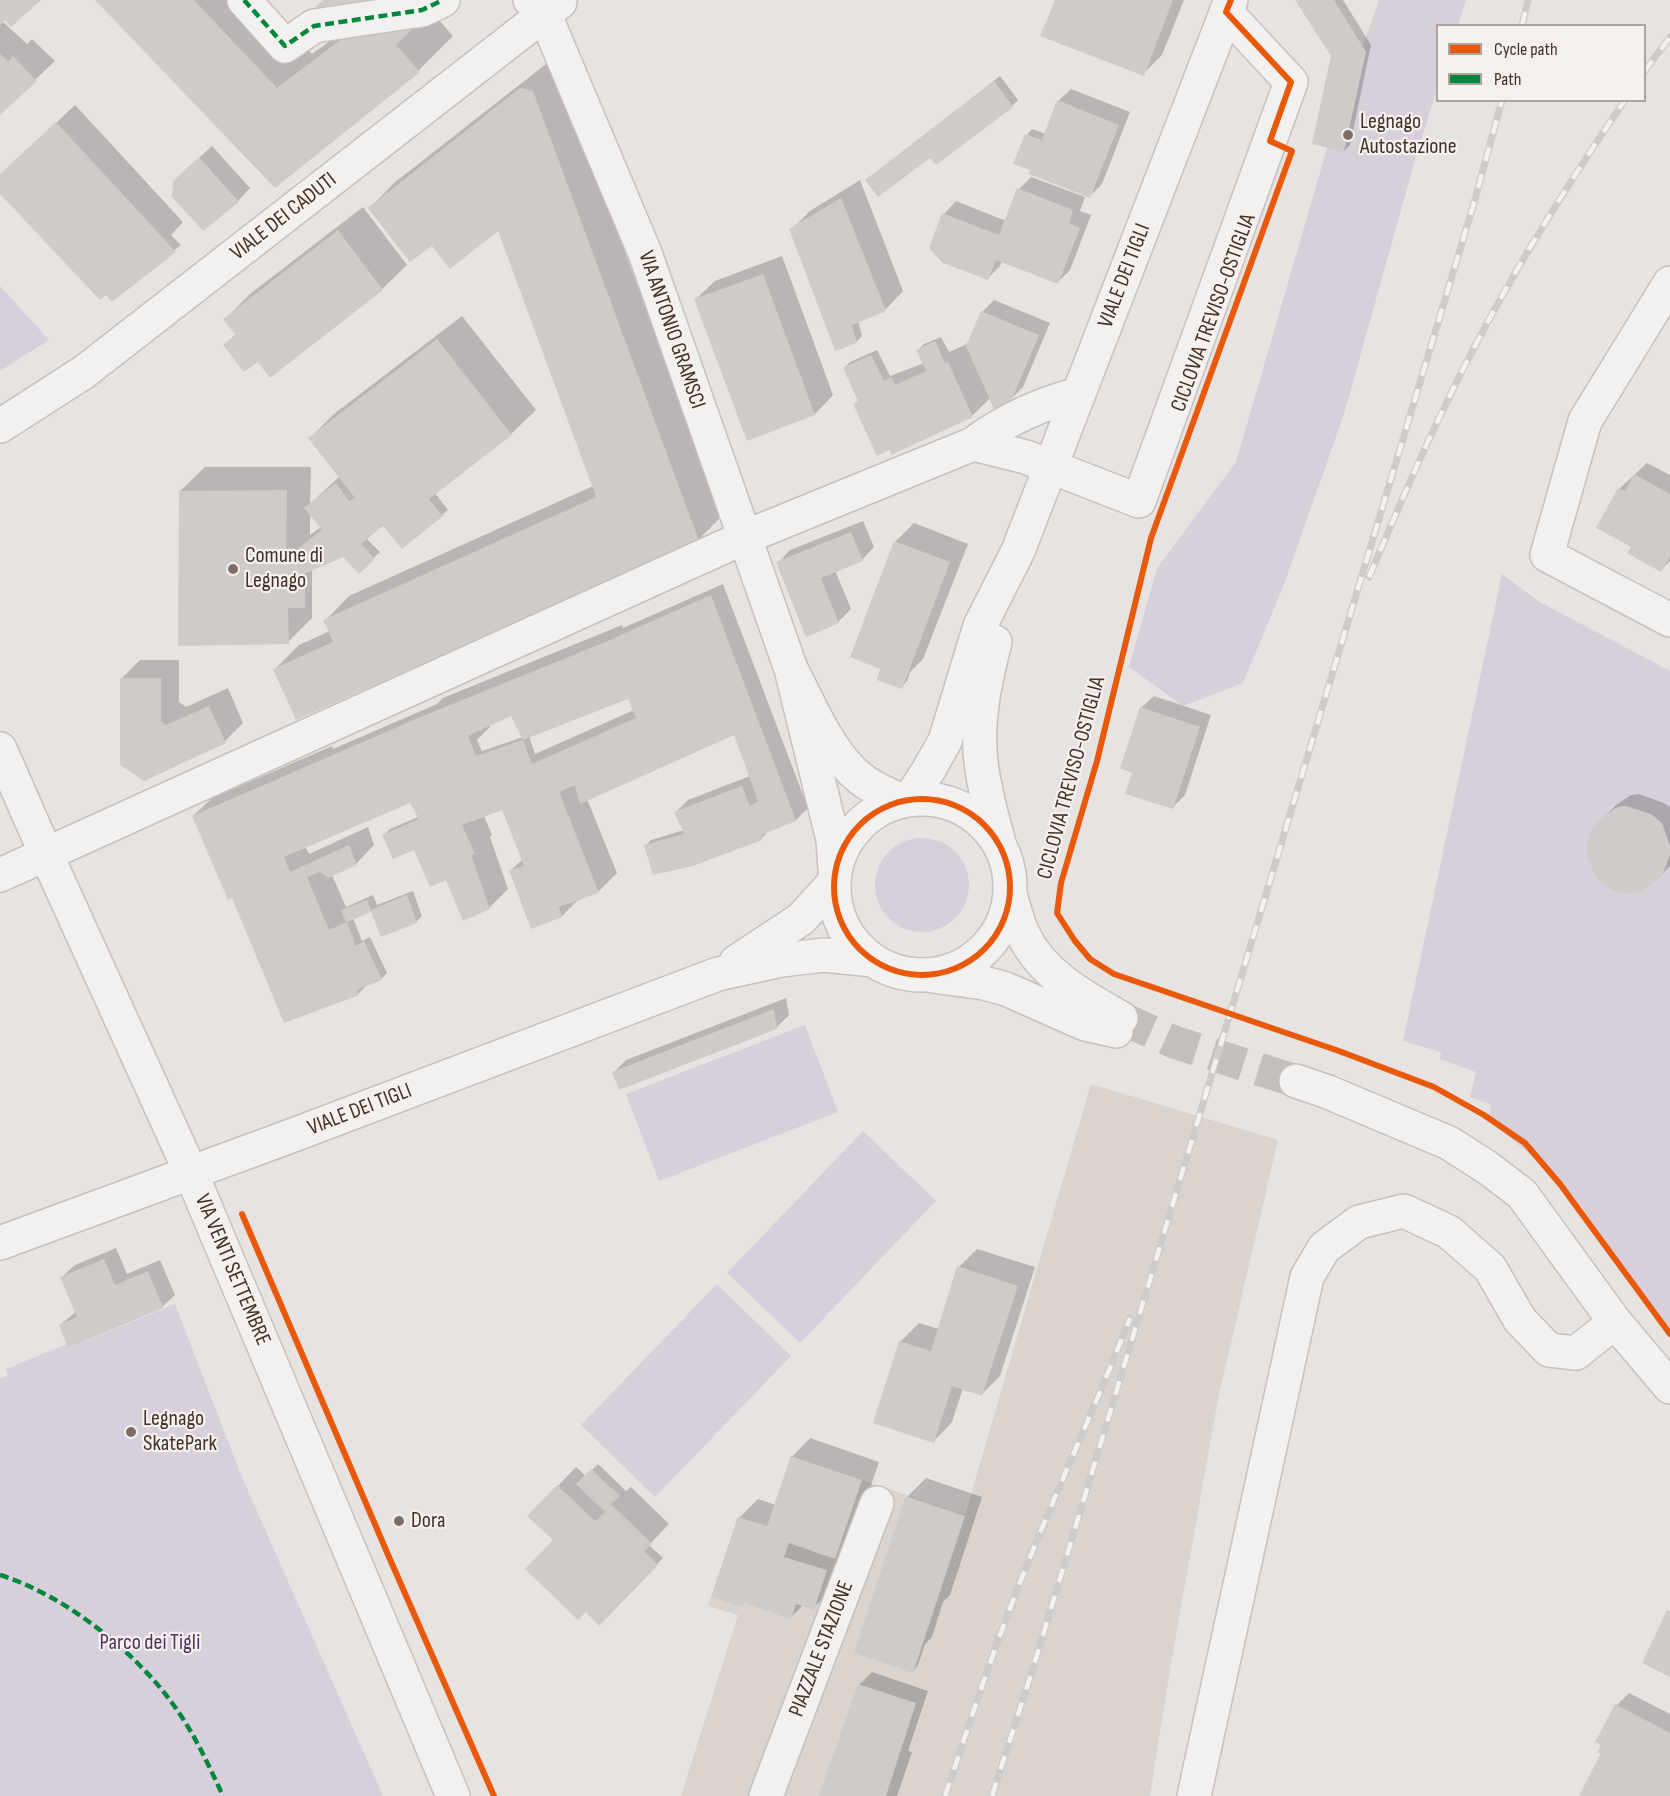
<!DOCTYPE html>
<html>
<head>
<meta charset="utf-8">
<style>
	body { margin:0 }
	#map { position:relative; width:1670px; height:1796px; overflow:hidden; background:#e6e3e1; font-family:"Sofia Sans Condensed",sans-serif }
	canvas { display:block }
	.legend { position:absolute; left:1436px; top:24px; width:210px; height:78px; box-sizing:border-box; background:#f6f1ee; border:2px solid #aea49e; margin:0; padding:8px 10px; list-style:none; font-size:18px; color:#413126 }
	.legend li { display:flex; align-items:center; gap:12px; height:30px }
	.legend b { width:30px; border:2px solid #aea49e }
</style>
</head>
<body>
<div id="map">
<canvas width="1670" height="1796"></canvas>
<ul class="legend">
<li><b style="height:8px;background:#e8590c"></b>Cycle path</li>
<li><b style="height:8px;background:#00873e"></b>Path</li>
</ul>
</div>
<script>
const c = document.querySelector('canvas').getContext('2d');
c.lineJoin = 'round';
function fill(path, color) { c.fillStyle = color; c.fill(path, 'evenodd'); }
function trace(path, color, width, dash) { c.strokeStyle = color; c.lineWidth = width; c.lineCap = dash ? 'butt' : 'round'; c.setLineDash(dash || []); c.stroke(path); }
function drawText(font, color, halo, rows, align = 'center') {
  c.font = font + ' "Sofia Sans Condensed",sans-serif'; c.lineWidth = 4.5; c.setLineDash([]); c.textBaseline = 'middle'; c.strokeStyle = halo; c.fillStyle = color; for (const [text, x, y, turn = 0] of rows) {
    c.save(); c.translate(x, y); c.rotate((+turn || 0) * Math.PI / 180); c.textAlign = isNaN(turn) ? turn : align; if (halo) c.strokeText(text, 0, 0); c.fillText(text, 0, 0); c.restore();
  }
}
const built = new Path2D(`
	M1091 1084 1278 1140 1218 1399 1171 1663 1150 1796H681L738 1615 708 1606 711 1597 738 1517 767 1526 791 1456 965 1515Z`);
const green = new Path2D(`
	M1379 0H1466L1458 25 1438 26 1437 89 1415 160 1344 414 1283 587 1243 683 1183 706 1129 667 1157 568 1236 462 1328 145Z
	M0 286 49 340 0 371Z
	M1502 574 1538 601 1670 671V1336L1582 1207 1551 1171 1488 1120 1491 1105 1470 1097 1476 1072 1440 1059 1441 1052 1403 1041Z
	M875 885a47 47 0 1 1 94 0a47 47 0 1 1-94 0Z
	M805 1025 838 1112 659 1181 626 1094Z
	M863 1131 936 1201 800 1343 727 1273Z
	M717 1284 791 1356 655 1497 581 1425Z
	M175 1304 241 1475 383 1796H0V1379L8 1376 6 1369 67 1344 69 1348Z`);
const shadow = new Path2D(`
	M0 0H39L2 21 27 44 32 39 55 61 0 113Z
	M97 0H261L312 54 341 33 324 0 430 10 453 36 419 70 275 186Z
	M1056 0H1184L1162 55 1143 74Z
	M1297 0H1343L1371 45 1350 145 1344 151 1332 55Z
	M546 64 557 67 722 516 698 540 275 669 299 645 330 631 325 621 349 596 593 486 499 229 432 244 370 208 394 183Z
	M1000 76 1018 100 1012 106 936 163 931 156 867 180Z
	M1071 89 1130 112 1102 184 1090 196 1035 163H1015L1027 135 1032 129 1046 134 1058 101Z
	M75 105 183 222 171 235 181 245 112 300 0 192V176Z
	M212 146 250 188 238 201 188 168Z
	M1031 177 1085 197 1080 211 1091 215 1070 270 1058 282 1002 261 1000 266 988 278 931 248 944 214 956 201 1006 221 1019 189Z
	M860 180 903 291 885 310 858 321 862 336 856 342 791 230 810 211Z
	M363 207 407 265 382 289 270 376 258 360 225 345 237 333 225 319 250 294Z
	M782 256 833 395 815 414 696 299 715 281Z
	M994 300 1050 323 1023 387 1010 400 991 397 972 416 892 453 855 404 859 399 844 368 850 362 877 350 890 376 924 363 918 350 924 344 941 337 949 352 967 344 982 312Z
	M462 316 536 410 511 434 435 493 448 510 402 547 390 519 366 538 380 552 359 572 344 556 312 569V618L288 642 180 491 205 467H311L310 504 340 476 310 438 334 414ZM310 513 321 527 310 535Z
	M1647 463 1670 475V561L1661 570 1633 546 1619 489Z
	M863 521 874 547 862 560 835 570 851 609 838 622 778 563 790 550Z
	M914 523 968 544 923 659 910 672 907 681 901 687 882 668 895 542Z
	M723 584 808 808 796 820 770 829 761 839 645 846 651 840 684 830 676 812 688 800 750 776 735 734 587 799 617 873 599 891 579 899 562 916 511 870 523 859 503 808 484 816 492 835 490 837 508 889 489 908 446 878 415 848 384 835 390 829 418 817 411 801 305 846 309 854 368 827 374 845 356 864 332 875 346 907 373 895 377 905 413 891 422 916 417 921 381 935 372 910 353 918 362 941 370 937 387 973 381 979 368 984 358 994 233 896 193 816 212 798 332 746 333 749 437 704 443 698 622 625 623 628ZM628 697 634 710 535 754 529 736ZM512 714 523 737 482 751 477 740 490 727 489 724Z
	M140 660H179V702L186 707 228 688 243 723 225 741 144 779 121 679Z
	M1154 696 1211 715 1185 795 1172 808 1134 772 1141 708Z
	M1639 794 1664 803 1670 807V866L1661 875 1592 830 1616 805 1631 795Z
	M786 998 789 1015 776 1028 614 1072 626 1060Z
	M116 1248 127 1274 160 1260 175 1295 162 1307 60 1325 77 1311 62 1277 75 1265Z
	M977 1249 1035 1267 1000 1376 982 1394 963 1388 952 1422 934 1441 900 1342 919 1323 939 1329 959 1267Z
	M810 1438 879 1462 853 1538 841 1551 844 1552 832 1590 813 1608 803 1605 791 1617 745 1602 741 1606 713 1596 740 1517 758 1499 776 1505 792 1457Z
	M598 1464 626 1491 631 1487 669 1524 649 1545 663 1558 599 1623 555 1540 558 1486 576 1467 586 1476Z
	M926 1478 982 1497 950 1595 943 1602 932 1637 925 1644 918 1665 913 1671 907 1497Z
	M872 1672 928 1691 908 1751 912 1752 897 1796H821L859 1685Z
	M1629 1693 1670 1714V1796H1581L1604 1752 1617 1705Z`);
const building = new Path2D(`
	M0 0H41L11 27 5 20 0 25Z
	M95 0H194L277 88 343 38 316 6 324 0H403L419 23 396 45 420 72 275 188Z
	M1055 0H1173L1144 76 1040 36Z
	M1295 0H1334L1366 52 1344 152 1312 144 1331 56Z
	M0 54 8 61 13 56 37 81 0 115Z
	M994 81 1013 107 936 165 930 158 878 197 865 180Z
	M520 88 533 91 699 541 296 720 273 669 333 642 323 620 596 497 498 231 450 269 432 246 410 262 368 208Z
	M1057 100 1119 125 1090 198 1029 174 1030 170 1013 164 1025 134 1042 140Z
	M56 122 176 252 112 302 106 295 100 300 0 194V174Z
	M199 157 239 202 203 231 172 197 173 181Z
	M1017 188 1073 210 1069 223 1080 228 1058 284 996 260 988 280 943 263 929 248 942 213 999 235Z
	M841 198 886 311 852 325 857 343 835 351 789 229Z
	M338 230 383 290 270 378 258 362 244 372 223 345 236 335 223 319Z
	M763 274 815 415 747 441 694 299Z
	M981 311 1039 335 1011 401 994 409 966 346Z
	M437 339 512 435 429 499 443 516 402 549 383 526 361 544 375 559 359 574 343 557 288 581H305V608H288L289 644 178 646 179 491 287 490 286 558 322 530 304 508 336 483 349 501 355 498 308 438Z
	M935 341 945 363 948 362 973 417 891 455 889 450 877 456 853 404 858 401 843 368 871 355 884 381 891 377 895 385 926 371 916 350Z
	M1634 474 1670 494V557L1661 572 1627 553 1631 547 1596 528 1618 488 1625 491Z
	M851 532 863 561 821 578 839 623 806 637 776 562Z
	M894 541 950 562 902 689 877 680 880 669 850 657Z
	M711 595 796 821 761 835 762 840 693 866 653 875 644 845 684 834 674 812 742 786 750 806 758 801 734 735 580 804 575 785 559 792 599 893 559 907 562 917 531 929 509 870 524 866 502 810 462 825 475 854 471 855 490 909 463 921 446 880 430 887 414 850 393 859 382 835 419 819 410 803 284 857 290 872 349 845 357 865 328 878 320 872 307 877 329 930 347 922H346L341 910 367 900 371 910 407 895 417 923 381 937 371 912 347 922 356 946 364 941 382 980 357 990 359 995 284 1023 232 898 228 900 192 816 423 716 603 643ZM628 699 636 718 532 764 523 740 476 756 468 736 511 716 523 740Z
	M120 678H161V721L166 725 209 706 226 743 144 781 120 765Z
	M1140 707 1200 727 1173 809 1125 794 1132 773 1120 768Z
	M1626 806 1651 814 1662 823 1670 846V855L1662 876 1640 892 1627 894 1612 890 1599 882 1587 857V842L1591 830 1602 818 1617 807Z
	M774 1009 777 1029 619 1090 612 1072Z
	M104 1259 115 1285 148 1271 163 1308 68 1348 59 1325 77 1317 60 1277Z
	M957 1266 1018 1286 982 1396 952 1386 934 1443 873 1423 899 1341 931 1351Z
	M791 1456 862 1480 835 1559 789 1543 784 1557 827 1570 814 1610 796 1604 791 1619 744 1603 742 1607 711 1597 738 1517 767 1526Z
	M591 1469 620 1496 611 1504 652 1544 644 1551 658 1565 599 1626 586 1612 578 1620 525 1569 553 1540 527 1516 557 1485 595 1521 605 1512 576 1484Z
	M906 1496 965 1516 913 1673 854 1653Z
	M1667 1610 1670 1611V1677L1642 1663Z
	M858 1684 916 1703 886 1796H819Z
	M1615 1704 1670 1733V1796H1579L1601 1753H1597L1601 1745 1595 1742Z`);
const minorTunnel = new Path2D(`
	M1121 1018 1174 1042 1296 1081`);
const minor = new Path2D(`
	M244 0 285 46 314 26 422 10 443 0
	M530 0 544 13 645 253 791 669
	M1670 283 1585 421 1547 555 1670 620
	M0 426 84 372 560 2
	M973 444 1026 457 1139 501 1291 82 1226 12
	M995 642C985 681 976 722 981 762 984 788 991 814 998 839
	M0 749 46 854 191 1173 453 1796
	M834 887a88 88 0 1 1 176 0a88 88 0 1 1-176 0Z
	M909 800 928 771 945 741 980 626 1018 551 1231 0
	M835 869 833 840 791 669C810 705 829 754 861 779 874 789 887 794 902 801
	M0 875 743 538 973 444C1005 420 1040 404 1079 394
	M1010 894C1014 907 1017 921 1023 934 1042 975 1084 997 1121 1018
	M736 962 801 919 834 883
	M933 976 984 983 1006 989 1085 1024 1116 1031
	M1296 1081 1328 1092 1449 1143 1488 1168 1522 1194 1615 1322 1670 1387
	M0 1243 296 1134 718 974 782 960 824 955 873 960
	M766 1796 877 1503
	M1194 1796 1307 1277 1324 1248 1359 1222 1404 1211 1449 1232 1490 1268 1520 1320 1549 1350 1576 1353 1615 1322`);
const rail = new Path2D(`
	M1522 26 1528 0
	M1644 72 1670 37
	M1369 577C1393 521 1416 465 1443 410 1494 302 1557 199 1625 100
	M945 1796C971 1719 996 1641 1027 1565 1060 1482 1098 1401 1130 1318
	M992 1796 1034 1665 1474 203 1502 100`);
const quiet = new Path2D(`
	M244 0 285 46 314 26 422 10 443 0
	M0 1575C65 1595 139 1654 177 1710 196 1737 209 1766 223 1796`);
const cycleway = new Path2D(`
	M1231 0 1226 12 1291 82 1270 141 1292 151 1151 538 1097 761 1061 883 1057 913 1075 941 1090 959 1114 974 1339 1051 1434 1087 1484 1115 1525 1143 1560 1184 1670 1334
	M834 887a88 88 0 1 1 176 0a88 88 0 1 1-176 0Z
	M242 1214 389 1557 494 1796`);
const markers = [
	[1348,135,6,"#7b6f67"],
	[233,569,6,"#7b6f67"],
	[131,1432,6,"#7b6f67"],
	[399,1521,6,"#7b6f67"]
];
const poiNames = [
	["Legnago",1360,122],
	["Autostazione",1360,147],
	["Comune di",245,556],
	["Legnago",245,581],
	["Legnago",143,1419],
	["SkatePark",143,1444],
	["Dora",411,1521]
];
const streetNames = [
	["VIALE DEI CADUTI",284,217,-38],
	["VIALE DEI TIGLI",1125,276,-69],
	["CICLOVIA TREVISO-OSTIGLIA",1214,313,-70],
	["VIA ANTONIO GRAMSCI",671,330,71],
	["CICLOVIA TREVISO-OSTIGLIA",1072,778,-75],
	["VIALE DEI TIGLI",360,1110,-21],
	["VIA VENTI SETTEMBRE",232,1270,67],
	["PIAZZALE STAZIONE",822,1649,-69]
];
const parkNames = [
	["Parco dei Tigli",150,1643]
];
fill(built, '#dad3ce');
fill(green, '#d7cfda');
fill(shadow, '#0003');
fill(building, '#cecbc9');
trace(minorTunnel, '#c5bfbc', 33, [33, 16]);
trace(minor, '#c4c1bf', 36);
trace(minor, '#f3f1f0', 33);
trace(rail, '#cecbc9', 7);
trace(rail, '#f6f1ee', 4.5, [14]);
trace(quiet, '#00873e', 4.5, [9, 4.5]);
trace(cycleway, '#e8590c', 6);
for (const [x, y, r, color] of markers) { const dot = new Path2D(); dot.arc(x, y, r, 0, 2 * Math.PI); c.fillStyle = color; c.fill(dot); trace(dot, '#f6f1ee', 2); }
drawText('22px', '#413126', '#f6f1ee', poiNames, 'left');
drawText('22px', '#413126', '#f6f1ee', streetNames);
drawText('22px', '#4c325e', '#f6f1ee', parkNames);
</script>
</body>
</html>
